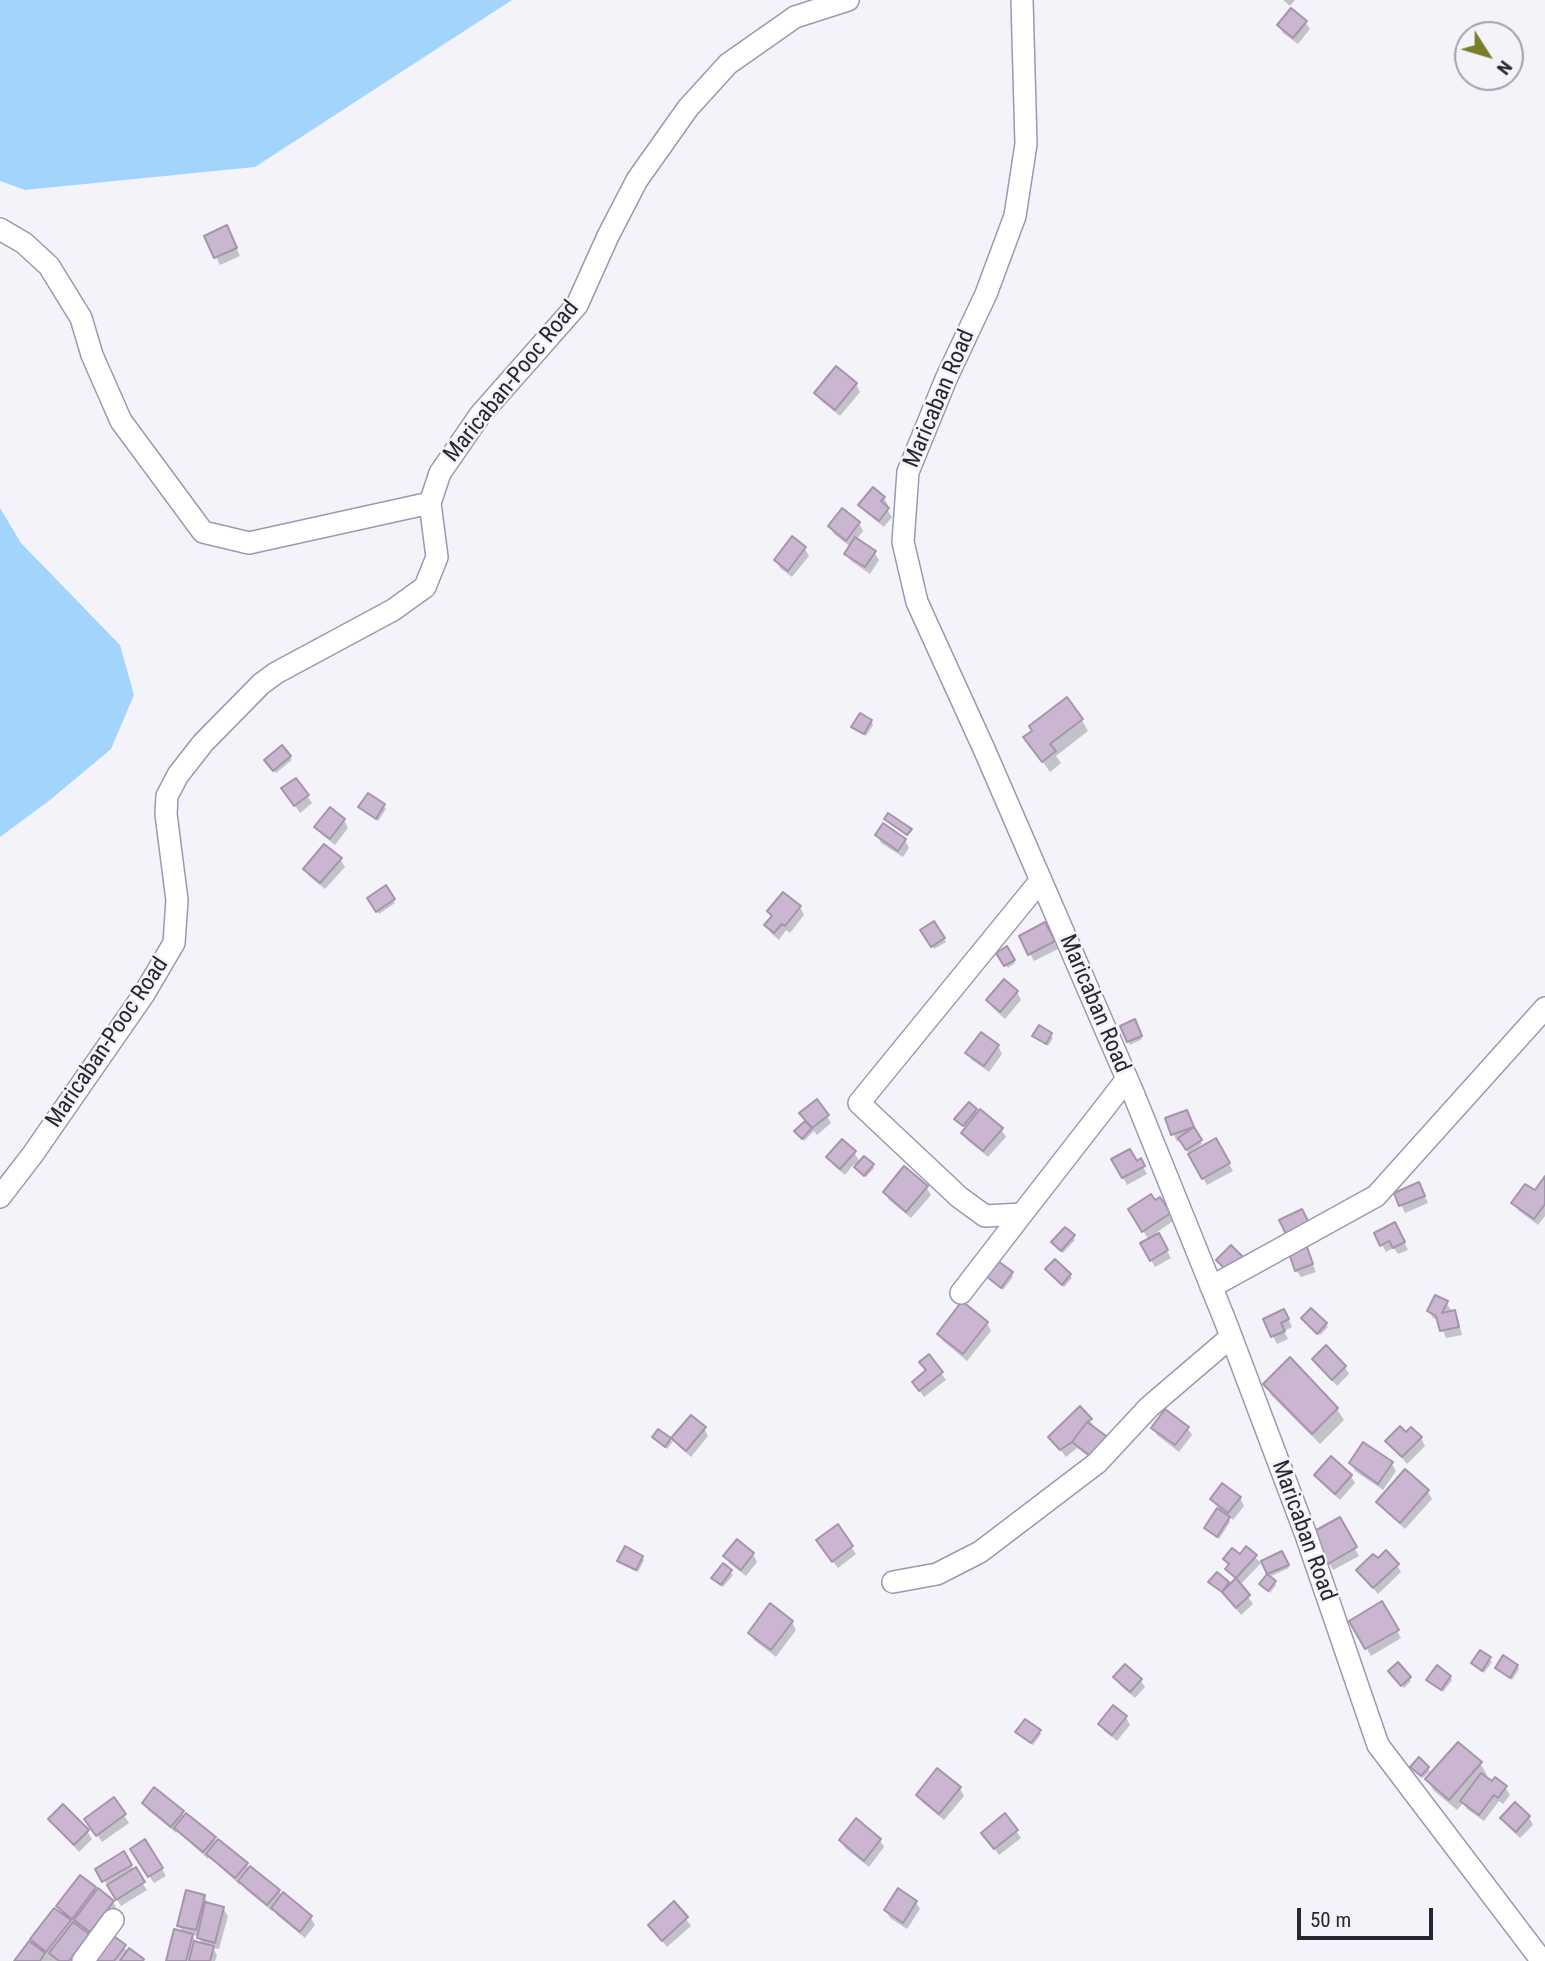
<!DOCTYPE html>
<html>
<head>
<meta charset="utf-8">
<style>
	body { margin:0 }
	#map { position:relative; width:1545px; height:1961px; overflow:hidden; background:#f4f3fa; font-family:"Roboto Condensed",sans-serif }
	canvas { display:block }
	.north { position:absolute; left:1454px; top:21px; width:70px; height:70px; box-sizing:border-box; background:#f4f3fa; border:2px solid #a2a1aa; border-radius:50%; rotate:127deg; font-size:19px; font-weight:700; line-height:28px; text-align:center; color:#272632 }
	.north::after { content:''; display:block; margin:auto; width:24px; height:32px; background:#7a7e28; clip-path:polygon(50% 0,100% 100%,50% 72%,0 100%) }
	.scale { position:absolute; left:1297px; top:1908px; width:136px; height:32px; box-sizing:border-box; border:4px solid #272632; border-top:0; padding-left:9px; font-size:21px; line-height:24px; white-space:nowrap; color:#272632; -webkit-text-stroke:5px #f4f3fa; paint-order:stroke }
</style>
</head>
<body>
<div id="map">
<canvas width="1545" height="1961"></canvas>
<div class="north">N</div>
<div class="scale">50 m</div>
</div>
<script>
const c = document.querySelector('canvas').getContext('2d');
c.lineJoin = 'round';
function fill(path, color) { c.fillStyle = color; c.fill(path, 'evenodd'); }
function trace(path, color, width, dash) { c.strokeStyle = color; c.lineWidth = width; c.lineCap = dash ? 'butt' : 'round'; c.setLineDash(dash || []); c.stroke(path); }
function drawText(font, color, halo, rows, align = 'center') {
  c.font = font + ' "Roboto Condensed",sans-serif'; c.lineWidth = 5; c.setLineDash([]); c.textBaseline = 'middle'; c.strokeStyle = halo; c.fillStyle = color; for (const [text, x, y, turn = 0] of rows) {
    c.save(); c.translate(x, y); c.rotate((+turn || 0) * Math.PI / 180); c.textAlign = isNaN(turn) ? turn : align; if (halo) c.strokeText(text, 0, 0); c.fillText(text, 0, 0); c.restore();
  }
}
const water = new Path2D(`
	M0 0H512L255 167 25 190 0 181Z
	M0 508 21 543 120 645 134 695 111 749 50 800 0 837Z`);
const shadow = new Path2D(`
	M1283 0H1295L1290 6Z
	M1305 22 1310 29 1298 44 1283 33 1279 26Z
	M230 235 240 256 220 265 206 236Z
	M856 384 860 392 840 416 820 400 816 393Z
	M884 498 888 505 886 508 892 517 884 527 865 512 860 505Z
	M843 510 859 523 863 531 856 540 874 552 879 560 870 574 851 561 846 554 851 547 834 534 830 527Z
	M792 539 805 549 809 556 792 577 780 568 776 560Z
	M1082 720 1088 731 1056 756 1061 763 1050 772 1026 738 1034 732Z
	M871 721 873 725 866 736 853 727Z
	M282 747 292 760 276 773 268 764Z
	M296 780 312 803 300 813 288 796Z
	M384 806 386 809 378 821 360 807Z
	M344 820 348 828 335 845 321 834 316 827Z
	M877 835 905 840 909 848 903 857 881 843Z
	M340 859 345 867 325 889 309 876 305 869Z
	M385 888 395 903 379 914 369 899Z
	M800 907 804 915 790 933 786 930 779 940 771 933 766 926 773 918Z
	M934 924 946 942 934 949 923 931Z
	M1049 932 1058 949 1034 961 1021 937Z
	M1006 948 1015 963 1008 968 998 954Z
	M1004 982 1017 992 1021 1000 1005 1019 993 1008 989 1001Z
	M1136 1024 1142 1039 1130 1045 1122 1027Z
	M1051 1035 1053 1038 1048 1046 1034 1036Z
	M998 1046 1002 1054 989 1072 972 1060 968 1053Z
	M969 1105 978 1115 1001 1129 1006 1137 988 1157 967 1140 963 1133 966 1129 957 1120Z
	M801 1113 827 1116 831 1123 817 1135 814 1131 804 1141 796 1131 806 1122Z
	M1167 1119H1190L1202 1144 1192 1151 1193 1153 1216 1140 1233 1171 1207 1185 1181 1140 1177 1142Z
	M854 1152 860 1162 872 1165 874 1168 866 1177 854 1164 845 1175 833 1165 829 1157Z
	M1114 1160 1136 1163 1140 1161 1147 1174 1127 1185Z
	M1545 1179V1216L1538 1225 1518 1210 1514 1203 1535 1193Z
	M926 1187 931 1195 911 1218 889 1200 885 1192Z
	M1423 1192 1428 1203 1405 1213 1396 1194Z
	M1159 1199 1173 1221 1156 1233 1171 1258 1155 1267 1142 1244 1149 1240 1134 1217Z
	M1395 1225 1408 1250 1398 1254 1394 1248 1386 1252 1376 1234Z
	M1073 1237 1075 1240 1063 1253 1055 1245Z
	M1305 1246 1316 1272 1301 1277 1296 1270Z
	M1055 1261 1072 1278 1064 1287 1047 1270Z
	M1011 1273 1013 1277 1003 1290 988 1276Z
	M1446 1303 1458 1319 1462 1335 1446 1338 1439 1321 1433 1318 1429 1311Z
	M963 1304 987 1323 991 1331 967 1361 943 1341 939 1334Z
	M1311 1310 1328 1327 1320 1335 1305 1321Z
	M1288 1318 1292 1327 1284 1331 1288 1339 1277 1344 1265 1320Z
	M1314 1360 1345 1367 1349 1374 1337 1386Z
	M927 1372 941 1373 946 1380 924 1397 919 1390Z
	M1265 1384 1337 1409 1344 1420 1320 1444 1272 1396Z
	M1080 1409 1095 1427 1093 1428 1098 1464 1077 1448 1066 1457 1050 1437Z
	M691 1417 704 1428 708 1436 691 1457 678 1446 674 1440 667 1449 656 1440 654 1437 659 1431 672 1441Z
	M1153 1428H1187L1192 1435 1179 1452 1157 1435Z
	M1406 1435 1421 1438 1425 1446 1407 1464 1388 1441Z
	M1351 1463 1392 1464 1396 1471 1383 1490 1355 1471Z
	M1316 1476H1351L1355 1483 1340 1500 1321 1483Z
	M1428 1492 1432 1499 1405 1529 1383 1509 1378 1502Z
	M1240 1498 1244 1506 1233 1520 1226 1514 1230 1522 1219 1539 1208 1531 1206 1528 1219 1509 1212 1499Z
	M1339 1519 1359 1556 1333 1570 1313 1534Z
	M837 1527 856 1554 838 1568 823 1548Z
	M1246 1548 1261 1563 1240 1585 1253 1604 1241 1615 1226 1596 1210 1582 1228 1584 1230 1587 1236 1581 1227 1569 1229 1566 1225 1559 1240 1556Z
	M1282 1553 1289 1568 1271 1576 1263 1562Z
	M753 1554 757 1562 746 1576 729 1563 725 1556Z
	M642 1557 644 1560 638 1572 619 1561Z
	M1378 1561 1397 1565 1401 1572 1378 1594 1358 1570Z
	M723 1566 733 1575 723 1587 713 1578Z
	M1275 1582 1276 1585 1270 1593 1261 1584Z
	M1382 1604 1401 1638 1371 1656 1351 1622Z
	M792 1622 796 1630 776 1657 754 1640 750 1633Z
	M1481 1652 1492 1662 1484 1673 1473 1663Z
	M1517 1666 1519 1669 1512 1680 1497 1668Z
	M1392 1674 1409 1678 1411 1681 1404 1688Z
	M1450 1677 1452 1680 1443 1692 1428 1680Z
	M1116 1678 1140 1680 1145 1687 1135 1698 1120 1685Z
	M1126 1717 1130 1725 1117 1741 1104 1731 1100 1724Z
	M1039 1731 1041 1734 1033 1745 1017 1732Z
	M1480 1763 1487 1775 1485 1778 1505 1787 1510 1795 1503 1804 1499 1801 1484 1821 1467 1809 1463 1803 1457 1810 1434 1791 1427 1780Z
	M1428 1768 1430 1771 1423 1778 1414 1770Z
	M938 1771 960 1789 964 1796 944 1820 922 1802 918 1795Z
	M114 1800 129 1823 102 1842 91 1826Z
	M144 1803 182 1812 185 1817 279 1891 282 1897 283 1895 311 1918 315 1925 305 1938 277 1915 274 1910 272 1911 245 1889 241 1883 240 1885 209 1857 208 1859 177 1831 176 1833 148 1810Z
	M1529 1817 1533 1825 1520 1838 1507 1826 1502 1818Z
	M50 1820 87 1831 92 1839 79 1852Z
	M1016 1831 1021 1838 999 1855 988 1840Z
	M880 1840 884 1847 869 1867 845 1848 841 1841Z
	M123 1854 147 1890 121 1906 97 1869Z
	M136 1857 162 1869 166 1876 154 1883Z
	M95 1888 97 1892 113 1902 117 1909 95 1939 85 1931 92 1943 78 1961H16L39 1951 32 1939 64 1917 58 1906Z
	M204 1896 209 1905 223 1908 228 1916 219 1949 213 1948 217 1955 215 1961H168L183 1934 179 1925ZM192 1935 198 1936 203 1945 197 1943Z
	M916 1902 920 1909 907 1929 890 1918 886 1911Z
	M674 1903 691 1926 667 1947 650 1925Z
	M124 1947 128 1953 130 1951 143 1961H93Z`);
const building = new Path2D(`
	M1291 8 1307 21 1293 38 1277 25Z
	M227 225 237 248 214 258 204 236Z
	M836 366 857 383 835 410 814 393Z
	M873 487 885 497 881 501 889 508 879 521 858 505Z
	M842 508 860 522 846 541 828 526Z
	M792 536 806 547 788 571 774 560Z
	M855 537 876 551 865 567 844 554Z
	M1067 697 1083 719 1050 744 1056 751 1042 762 1023 737 1032 731 1029 726Z
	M860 713 872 720 864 734 851 727Z
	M282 745 291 756 273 771 264 760Z
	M296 778 309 795 294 806 281 788Z
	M368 793 385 804 376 819 358 807Z
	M330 807 345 819 330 839 314 827Z
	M888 813 912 829 907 835 884 819Z
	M883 823 906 839 898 851 875 835Z
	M324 844 342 858 320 883 303 869Z
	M386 885 395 899 376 912 367 898Z
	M783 892 801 906 785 926 782 924 774 933 764 925 772 916 767 911Z
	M934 921 945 938 931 947 920 930Z
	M1045 922 1055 941 1028 955 1019 936Z
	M1007 946 1015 960 1004 966 996 953Z
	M1004 979 1018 991 1000 1012 986 1000Z
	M1135 1019 1142 1036 1127 1042 1120 1026Z
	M1039 1025 1052 1033 1046 1044 1032 1036Z
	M981 1032 999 1045 984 1066 965 1053Z
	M817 1099 829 1115 812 1128 799 1113Z
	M969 1102 977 1109 963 1126 954 1119Z
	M980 1109 1003 1128 983 1151 961 1133Z
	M1187 1110 1194 1127 1171 1135 1165 1118Z
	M805 1121 812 1128 802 1139 794 1131Z
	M1194 1127 1202 1140 1186 1150 1178 1138Z
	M1216 1138 1230 1163 1202 1179 1188 1154Z
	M842 1139 856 1151 840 1169 826 1157Z
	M1130 1149 1137 1161 1141 1158 1145 1166 1122 1178 1111 1159Z
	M864 1156 874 1164 864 1176 854 1167Z
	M904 1166 928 1186 906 1212 883 1192Z
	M1545 1176V1204L1534 1219 1511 1203 1525 1184 1535 1190Z
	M1419 1182 1425 1196 1399 1206 1394 1193Z
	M1151 1194 1155 1200 1160 1197 1171 1213 1142 1232 1128 1209Z
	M1302 1209 1310 1225 1287 1236 1279 1220Z
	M1395 1222 1405 1242 1393 1248 1389 1241 1380 1246 1374 1233Z
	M1065 1227 1075 1235 1061 1251 1051 1242Z
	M1159 1233 1168 1250 1150 1261 1140 1243Z
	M1306 1244 1313 1264 1295 1271 1288 1250Z
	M1231 1245 1245 1259 1231 1275 1216 1260Z
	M1055 1259 1071 1274 1062 1285 1045 1269Z
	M998 1261 1013 1272 1001 1288 986 1276Z
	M1435 1295 1448 1301 1442 1313 1455 1310 1459 1327 1440 1331 1436 1316 1427 1311Z
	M962 1301 988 1322 963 1354 937 1334Z
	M1311 1308 1327 1323 1317 1334 1301 1318Z
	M1284 1309 1289 1319 1281 1323 1285 1331 1271 1337 1263 1319Z
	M1326 1345 1346 1366 1332 1380 1312 1359Z
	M929 1354 943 1372 919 1391 912 1382 926 1370 919 1362Z
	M1290 1357 1338 1408 1312 1434 1263 1384Z
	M1080 1406 1092 1419 1087 1422 1072 1442 1060 1450 1048 1437Z
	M1165 1409 1189 1427 1175 1445 1151 1428Z
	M691 1415 706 1427 686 1451 671 1438Z
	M1087 1422 1109 1438 1093 1458 1072 1442Z
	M1400 1426 1406 1432 1411 1427 1422 1437 1402 1457 1385 1441Z
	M658 1429 671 1438 665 1447 652 1437Z
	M1363 1442 1393 1462 1378 1484 1349 1463Z
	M1331 1456 1352 1475 1335 1494 1314 1475Z
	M1405 1469 1429 1490 1400 1523 1376 1502Z
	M1222 1483 1241 1497 1228 1513 1210 1499Z
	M1217 1508 1230 1517 1217 1537 1204 1528Z
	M1340 1517 1357 1547 1328 1564 1311 1533Z
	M838 1524 853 1546 832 1562 816 1540Z
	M737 1539 754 1553 741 1570 723 1556Z
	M625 1546 643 1556 636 1570 617 1561Z
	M1246 1546 1257 1555 1236 1578 1225 1569 1229 1564 1223 1559 1232 1548 1240 1554Z
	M1386 1550 1399 1564 1373 1588 1356 1570 1373 1554 1378 1558Z
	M1282 1551 1289 1565 1267 1574 1261 1561Z
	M723 1563 732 1570 721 1585 711 1578Z
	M1217 1572 1229 1582 1222 1592 1208 1582Z
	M1267 1574 1276 1581 1268 1591 1259 1584Z
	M1236 1578 1250 1595 1236 1608 1222 1592Z
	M1382 1601 1399 1630 1365 1649 1349 1621Z
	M770 1603 793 1621 771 1650 748 1633Z
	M1480 1650 1491 1657 1482 1671 1471 1663Z
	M1503 1655 1518 1665 1510 1678 1495 1668Z
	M1398 1662 1411 1677 1401 1686 1388 1671Z
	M1125 1664 1142 1679 1130 1692 1113 1677Z
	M1437 1665 1451 1676 1441 1690 1426 1680Z
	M1113 1705 1127 1716 1112 1735 1098 1724Z
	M1025 1719 1041 1730 1031 1743 1015 1732Z
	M1458 1742 1482 1762 1449 1800 1425 1779Z
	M1419 1757 1429 1767 1421 1776 1410 1767Z
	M937 1768 961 1787 939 1814 916 1795Z
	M1481 1773 1492 1781 1495 1777 1507 1786 1498 1798 1494 1795 1479 1815 1460 1801Z
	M154 1787 184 1811 171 1827 142 1803Z
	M114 1797 126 1814 96 1836 84 1819Z
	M1515 1802 1530 1816 1516 1832 1500 1818Z
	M63 1804 89 1830 74 1845 48 1819Z
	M186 1813 216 1837 203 1852 174 1828Z
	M1005 1813 1018 1830 994 1849 981 1833Z
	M856 1818 881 1839 864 1861 839 1840Z
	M145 1839 163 1868 148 1877 130 1849Z
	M218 1839 248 1863 235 1878 206 1854Z
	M124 1851 132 1865 102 1882 95 1869Z
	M250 1866 280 1890 267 1905 238 1881Z
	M136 1867 145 1882 116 1900 107 1885Z
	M80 1875 96 1887 72 1919 56 1906Z
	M98 1888 114 1901 90 1932 74 1920Z
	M898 1888 917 1901 903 1923 884 1910Z
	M186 1890 205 1895 196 1930 177 1926Z
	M283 1892 312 1916 300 1932 271 1908Z
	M674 1901 688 1917 662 1941 648 1925Z
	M205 1902 224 1907 215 1943 197 1938Z
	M54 1908 71 1920 46 1952 30 1939Z
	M73 1922 89 1934 69 1961H59L49 1953Z
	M174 1929 193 1934 186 1961H166Z
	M111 1934 126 1945 114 1961H91Z
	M29 1941 45 1953 40 1961H14Z
	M194 1941 214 1946 210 1961H189Z
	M129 1948 144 1959 143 1961H120Z`);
const minor = new Path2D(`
	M1022 0 1026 144 1015 216 986 294 946 379 908 472 903 542 917 602 984 749 1134 1095 1226 1323 1306 1535 1378 1745 1542 1961
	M0 229 24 243 49 266 81 318 92 355 121 421 203 532 249 543 430 503
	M1041 880 859 1103 959 1197 985 1216 1022 1214 1127 1079
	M0 1197 33 1154 144 994 174 943 177 900 166 814 167 796 178 775 203 743 261 684 276 673 393 610 425 587 437 557 430 503 440 473 480 415 577 305 608 236 637 180 688 108 728 64 795 17 848 0
	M1211 1287 1376 1196 1545 1008
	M961 1293 1022 1214
	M893 1582 937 1574 980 1552 1097 1463 1149 1407 1231 1337
	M83 1961 113 1920`);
const streetNames = [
	["Maricaban-Pooc Road",512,382,-51],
	["Maricaban Road",940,399,-67],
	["Maricaban Road",1094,1004,67],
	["Maricaban-Pooc Road",108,1043,-56],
	["Maricaban Road",1303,1531,70]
];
fill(water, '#a3d5fc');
fill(shadow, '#0003');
fill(building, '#cab6d0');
trace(building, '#a694ad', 2);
trace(minor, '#9b98b5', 24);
trace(minor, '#fff', 21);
drawText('23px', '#272632', '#f4f3fa', streetNames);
</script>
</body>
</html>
